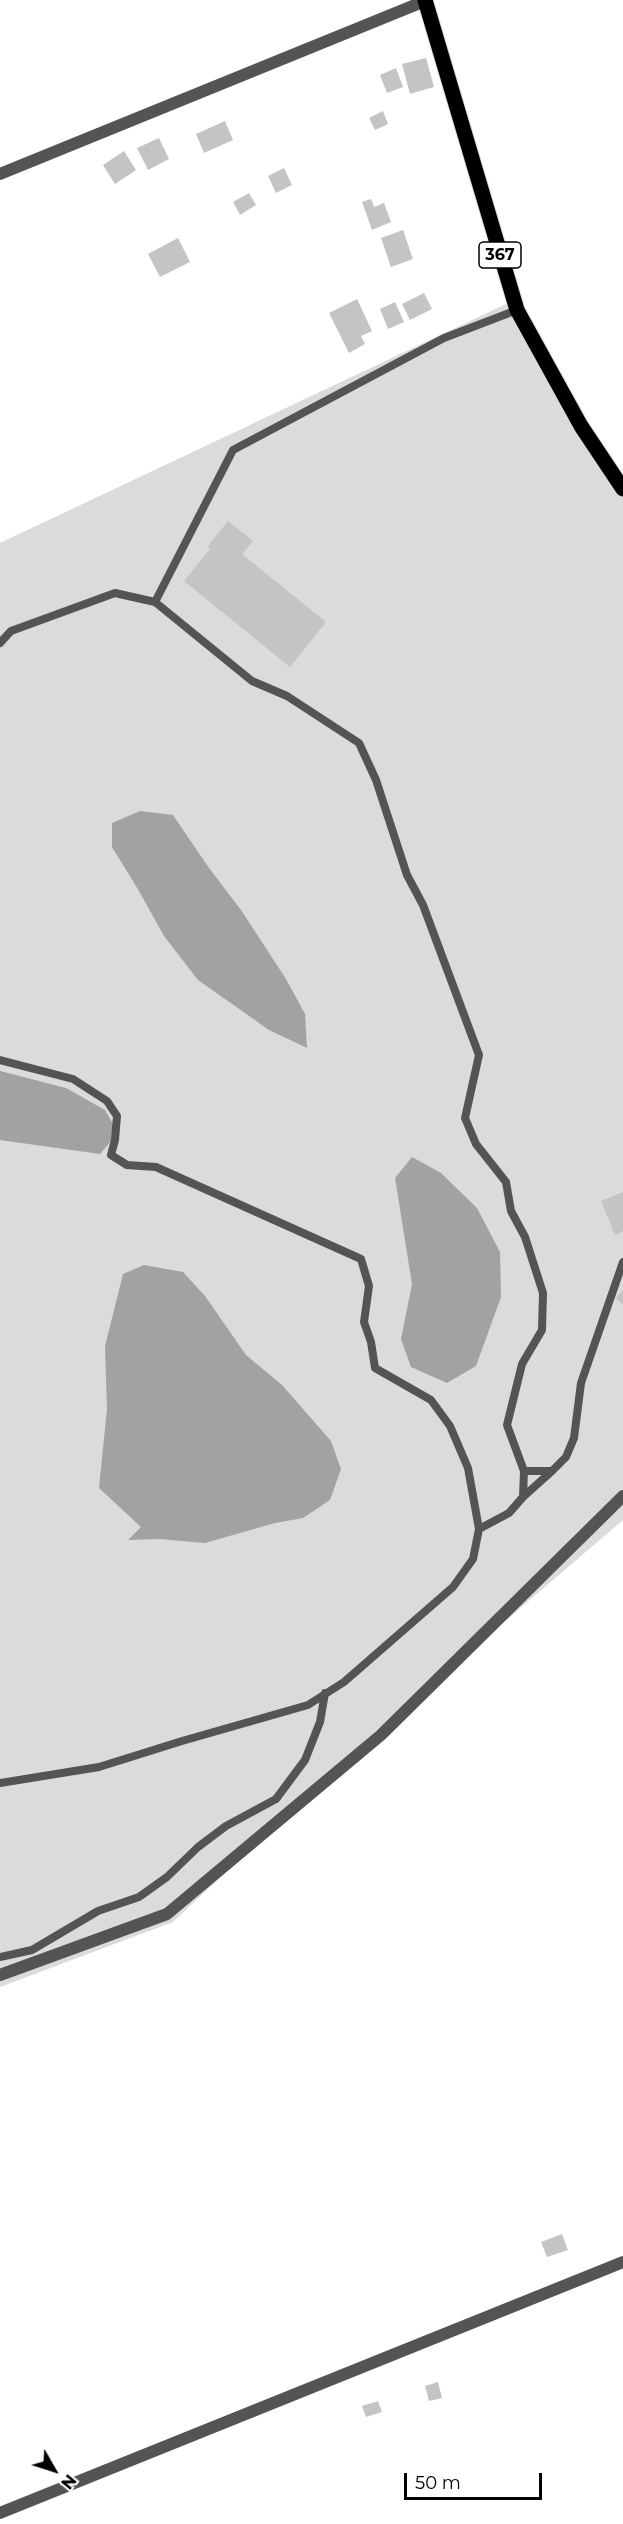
<!DOCTYPE html>
<html>
<head>
<meta charset="utf-8">
<style>
	body { margin:0 }
	#map { position:relative; width:623px; height:2524px; overflow:hidden; background:#fff; font-family:Montserrat,sans-serif }
	canvas { display:block }
	.north { position:absolute; left:24px; top:2440px; width:60px; height:60px; -webkit-text-stroke:4px #fff; paint-order:stroke; rotate:129deg; font-size:16px; font-weight:700; line-height:24px; text-align:center; color:#000 }
	.north::after { content:''; display:block; margin:auto; width:21px; height:27px; background:#000; clip-path:polygon(50% 0,100% 100%,50% 72%,0 100%) }
	.scale { position:absolute; left:404px; top:2473px; width:138px; height:27px; box-sizing:border-box; border:3px solid #000; border-top:0; padding-left:8px; font-size:18px; line-height:21px; white-space:nowrap; color:#000; -webkit-text-stroke:4px #fff; paint-order:stroke }
</style>
</head>
<body>
<div id="map">
<canvas width="623" height="2524"></canvas>
<div class="north">N</div>
<div class="scale">50 m</div>
</div>
<script>
const c = document.querySelector('canvas').getContext('2d');
c.lineJoin = 'round';
function fill(path, color) { c.fillStyle = color; c.fill(path, 'evenodd'); }
function trace(path, color, width, dash) { c.strokeStyle = color; c.lineWidth = width; c.lineCap = dash ? 'butt' : 'round'; c.setLineDash(dash || []); c.stroke(path); }
function drawText(font, color, halo, rows, align = 'center') {
  c.font = font + ' Montserrat,sans-serif'; c.lineWidth = 5; c.setLineDash([]); c.textBaseline = 'middle'; c.strokeStyle = halo; c.fillStyle = color; for (const [text, x, y, turn = 0] of rows) {
    c.save(); c.translate(x, y); c.rotate((+turn || 0) * Math.PI / 180); c.textAlign = isNaN(turn) ? turn : align; if (halo) c.strokeText(text, 0, 0); c.fillText(text, 0, 0); c.restore();
  }
}
const green = new Path2D(`
	M506 304 623 494V1520L364 1742 173 1922 0 1987V543Z`);
const water = new Path2D(`
	M140 811 173 815 209 868 241 910 286 979 305 1014 307 1048 269 1030 198 980 164 936 139 891 112 847V823Z
	M0 1071 66 1088 105 1110 118 1133 100 1154 0 1140Z
	M412 1157 441 1173 477 1208 500 1252 501 1297 476 1366 447 1383 411 1367 401 1339 412 1284 395 1178Z
	M144 1265 183 1272 205 1296 246 1355 282 1385 331 1441 341 1469 330 1500 303 1518 275 1523 205 1543 159 1539 128 1540 141 1527 99 1488 107 1409 105 1346 123 1274Z`);
const building = new Path2D(`
	M426 58 434 87 410 94 402 64Z
	M396 68 403 87 387 93 380 75Z
	M383 111 388 124 375 130 369 118Z
	M225 121 233 140 204 153 196 134Z
	M159 138 169 159 148 170 137 148Z
	M124 151 136 170 115 184 103 165Z
	M284 168 292 185 276 193 268 176Z
	M249 193 256 205 240 215 233 202Z
	M371 199 374 207 384 203 391 222 372 230 362 202Z
	M403 230 413 259 391 267 381 238Z
	M178 238 190 262 160 277 148 254Z
	M424 293 432 309 410 320 402 304Z
	M357 299 372 331 361 336 365 344 349 353 329 313Z
	M395 302 404 322 388 329 380 309Z
	M228 521 253 541 242 554 326 622 290 667 184 581 210 549 208 546Z
	M623 1192V1231L615 1235 601 1201Z
	M623 1290V1305L616 1298Z
	M562 2234 568 2250 547 2257 541 2242Z
	M438 2382 442 2398 429 2401 425 2386Z
	M378 2401 382 2412 366 2417 362 2406Z`);
const lane = new Path2D(`
	M155 602 233 450 444 338 517 310
	M0 643 11 631 115 593 155 602 252 681 287 696 359 743 376 780 407 875 423 905 479 1055 465 1118 476 1144 506 1182 511 1211 525 1237 543 1293 542 1330 522 1364 507 1425 524 1471 523 1497 509 1513 479 1529
	M0 1060 73 1079 107 1101 117 1116 115 1140 111 1155 127 1165 156 1167 361 1259 369 1286 364 1322 371 1342 375 1368 431 1400 450 1426 468 1468 479 1529 473 1559 453 1587 344 1682 308 1705 182 1741 99 1767 0 1783
	M552 1471 566 1457 574 1438 581 1383 623 1262
	M523 1497 552 1471H524
	M0 1957 32 1950 98 1911 139 1897 167 1877 198 1847 226 1826 276 1799 305 1760 320 1722 325 1693`);
const street = new Path2D(`
	M0 174 425 1
	M0 1975 167 1914 381 1735 623 1496
	M0 2513 623 2262`);
const primary = new Path2D(`
	M425 0 517 310 581 426 623 489`);
const shields = [
	[500,255,42]
];
const shieldNames = [
	["367",500,255]
];
fill(green, '#dbdbdb');
fill(water, '#a2a2a2');
fill(building, '#c4c4c4');
trace(primary, '#dbdbdb', 17);
trace(lane, '#545454', 8);
trace(street, '#545454', 12);
trace(primary, '#000', 15);
for (const [x, y, w] of shields) { const box = new Path2D(); box.roundRect(x - w / 2, y - 13, w, 26, 4.5); c.fillStyle = '#fff'; c.fill(box); trace(box, '#000', 1.5); }
drawText('bold 16px', '#000', null, shieldNames);
</script>
</body>
</html>
